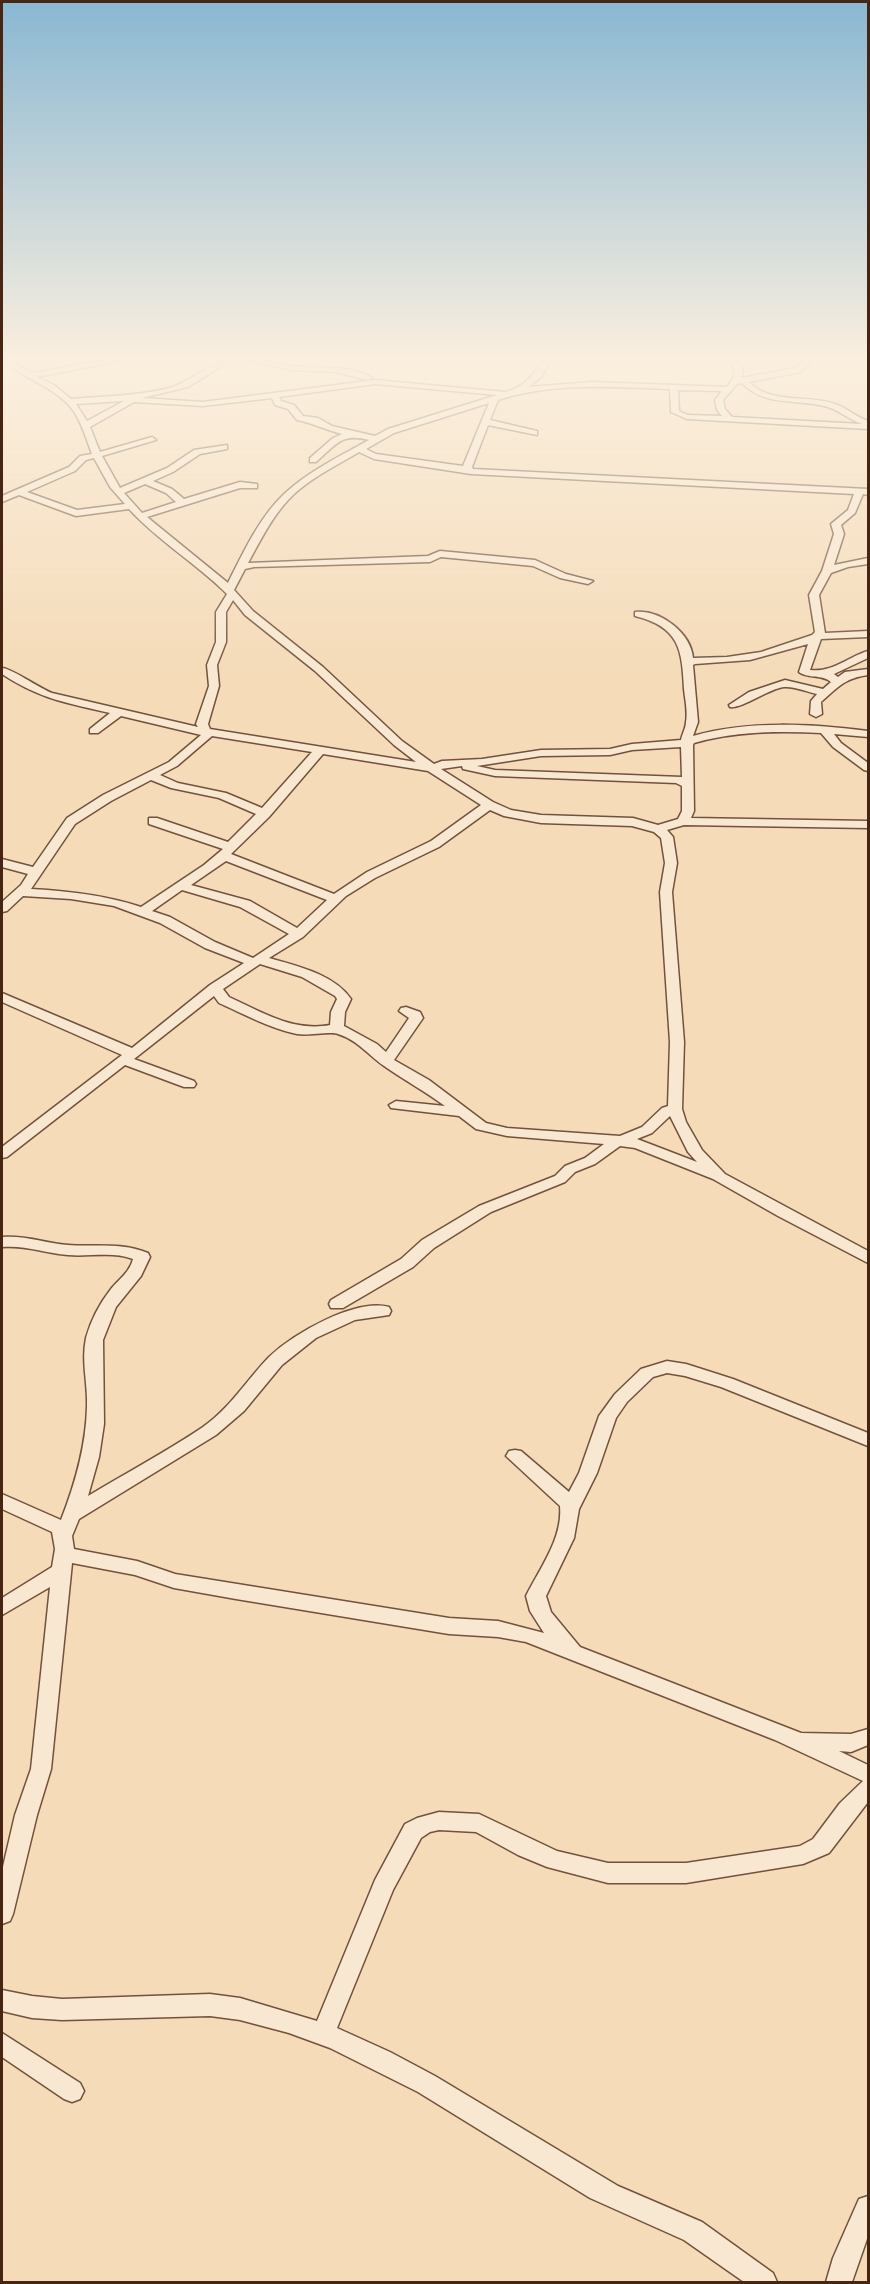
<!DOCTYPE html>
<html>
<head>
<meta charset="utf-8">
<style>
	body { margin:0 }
	#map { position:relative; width:870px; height:2284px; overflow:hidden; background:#f5dbb8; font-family:"EB Garamond",serif }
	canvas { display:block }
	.frame { position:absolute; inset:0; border:3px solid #472512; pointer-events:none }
</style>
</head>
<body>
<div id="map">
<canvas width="870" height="2284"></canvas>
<div class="frame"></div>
</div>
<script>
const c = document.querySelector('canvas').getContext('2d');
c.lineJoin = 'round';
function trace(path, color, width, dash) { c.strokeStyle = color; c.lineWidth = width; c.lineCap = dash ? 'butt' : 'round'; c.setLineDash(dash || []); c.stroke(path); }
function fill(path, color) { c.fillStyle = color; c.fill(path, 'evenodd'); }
const street = new Path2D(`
	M2 359H10L30 373C61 370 93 359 125 359L121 361 37 377 54 385 71 399C104 396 138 396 169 388 190 382 215 359 233 359L188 387 142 398 203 402 375 380 505 392C523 388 534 375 543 359H551L542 376 529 387 592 382 727 387C737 375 736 370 728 359H736C741 365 745 370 741 378L795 368 802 362V359H810V363L801 372 749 382C772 405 806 394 835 404 847 408 856 417 868 421V429L687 419 671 412 670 389C612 387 554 382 498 400L490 420 537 431V435L488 425 472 467 473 469 868 489V495L863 494 855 513 841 525 844 534 834 565 868 558V564L848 567 831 573 819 595 825 633 868 631V637L821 639 810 670C832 673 848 657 868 651V658L834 674 838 677 845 672 868 669V675C845 678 838 687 821 702L822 714 816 717 810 714 811 701 817 694C808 692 793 686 784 687 768 689 742 709 730 707L729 705 749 692 785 680 823 689 831 682C822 674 808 679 799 672L808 644 750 660 695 664 693 665 698 722 693 736C749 720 811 724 868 731V737L834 734 841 743 868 763V771L864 770 833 747 821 733C779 731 736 731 694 743L693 745 694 811 691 818 868 821V828L684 825 667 830 673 837 677 863 672 892 684 1042 682 1109 686 1122 702 1150 725 1174 868 1251V1263L778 1216 713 1179 635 1148 620 1146 595 1164 575 1172 565 1182 491 1212 434 1248 413 1267 343 1308H331L329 1304 331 1300 401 1259 422 1240 479 1206 555 1176 565 1166 585 1158 604 1144 507 1136 476 1129 459 1116 391 1108 389 1105 396 1101 445 1106C426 1092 406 1081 387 1068 370 1057 358 1040 338 1034 331 1031 308 1036 297 1034 269 1028 244 1014 219 1003L214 996 134 1059 194 1081 196 1084 194 1087H184L125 1065 7 1157 2 1158V1147L122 1055 2 1002V993L132 1048 210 985 244 963 205 948 160 923 114 906 71 899 23 896 7 911 2 912V902L21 885 28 874 2 867V859L33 867 67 818 103 795 169 762 201 735 121 716 98 733H90V729L110 713C67 703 40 699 2 674V668C11 668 39 688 52 693L198 727 196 724 209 686 207 665 216 642V612L227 594C196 563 158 541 129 509L76 516 19 495 2 502V496L69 467 80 456 92 454C87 441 83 427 76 415 61 388 23 380 2 359ZM742 383C766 408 798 398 828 407 840 411 850 420 862 424L732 417 725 409 723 400 737 384ZM375 384 497 395 388 429 375 436 332 426 318 418 303 416 294 405 281 401 279 397ZM678 390 722 391 715 400 717 410 722 416 688 415 679 411ZM272 398 275 405 288 409 297 420C313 423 326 430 342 434L333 438 310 458V462H316C337 444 341 433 369 440 340 456 309 471 284 494 259 518 243 553 228 583L147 517 240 488H257V484L240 482 184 499 172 489 153 481 173 472 200 454 227 449V445L194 450 167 468 120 488 102 456 156 440 152 437 100 452 90 427 134 402 203 406ZM124 401 87 421 76 404ZM489 403 463 466 376 454 366 449 394 433ZM359 452 374 459 471 474 854 494 848 510 831 524 834 534 822 571 809 595 815 632 812 635 761 652 727 657 693 658C691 633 660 609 635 612V616C680 627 682 650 684 689 685 699 688 712 686 722 686 728 682 734 681 740L632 744 610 749 541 750 482 759 442 761 434 764 402 741 323 667 253 611 234 590 245 569 254 567 430 562 441 557 533 566 560 578 588 584 593 581 566 574 535 560 440 551 428 556 248 563C260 541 272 517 289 499 308 479 336 466 359 452ZM94 458 110 487 125 504 77 510 27 492 75 471 86 460ZM145 484 166 493 176 502 142 513 124 493ZM233 600 245 615 315 671 394 745 416 762 210 729 208 724 219 686 217 665 226 642V612ZM212 736 312 752 262 808 226 793 178 783 160 775 177 766ZM681 747 682 777 495 770 477 766 541 756 610 755 632 750ZM323 754 428 771 481 805 431 841 367 872 334 894 231 854 269 817ZM462 766 463 769 495 776 676 783 682 786V811L678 819 658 825 633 818 541 815 511 810 493 802 441 769ZM151 780 171 788 219 798 256 814 228 842 157 818H149V824L223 849 204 865 141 907C105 895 68 891 31 889L75 824 111 801ZM490 810 504 816 541 823 632 826 654 832 661 838 665 863 660 892 670 1042 668 1106 662 1108 642 1127 620 1136 507 1128 486 1123 429 1080 394 1060 423 1018 420 1012 406 1007 401 1008 399 1011 409 1018 386 1052 377 1044 344 1026 345 1012 351 999C334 974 297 966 269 958L303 937 346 896 375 878 439 847ZM226 861 327 900 297 928 250 901 191 885ZM182 890 240 907 289 934 253 958 215 942 170 917 152 911ZM260 964 302 977 335 996 337 999 331 1012 330 1025C293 1032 262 1012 229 997L223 989ZM670 1116 688 1152 697 1162 637 1139 652 1133Z
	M245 359C261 358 276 364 292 366 318 369 349 364 372 378L368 380 335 372 292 370Z
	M2 1237C25 1235 45 1243 68 1245 95 1247 121 1242 148 1253L150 1257 141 1276 116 1307 103 1340 104 1424 99 1457 88 1496C126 1473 166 1452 203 1427 230 1408 246 1381 269 1357 293 1334 355 1298 389 1307L391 1311 389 1315 355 1320 316 1338 282 1365 244 1411 216 1435 79 1519 72 1536 74 1549 137 1561 175 1574 449 1618 498 1621 544 1633 530 1611 526 1596C540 1568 563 1538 560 1506L506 1456 509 1451 515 1450 521 1451 569 1492 579 1473 599 1416 615 1394 641 1369 667 1361 686 1364 733 1379 868 1433V1446L721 1387 685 1376 667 1373 653 1377 627 1402 616 1418 597 1473 579 1509 574 1538 546 1596 551 1612 580 1647 801 1733 851 1734 868 1729V1745L851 1752 839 1751 868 1765V1802L829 1853 803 1864 686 1883H608L547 1867 518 1855 476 1832 439 1830 430 1832 421 1838 393 1890 337 2028 390 2052 435 2076 618 2186 702 2222 773 2273 777 2282H744L684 2240 590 2198 418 2092 330 2048 289 2033 240 2020 210 2016 62 2020 32 2018 2 2011V1990L32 1996 62 1999 210 1994 240 1998 317 2021 375 1880 405 1824 417 1818 439 1812 479 1814 557 1851 608 1863H686L800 1846 813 1839 840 1803 863 1781 775 1740 526 1642 498 1637 449 1634 236 1599 174 1588 135 1575 72 1563 51 1769 37 1815 13 1914 10 1921 2 1924V1871L15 1815 31 1769 50 1587 2 1615V1598L52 1567 55 1549 52 1532 2 1509V1494L61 1520C75 1484 86 1447 87 1407 88 1384 81 1361 86 1338 91 1320 100 1303 111 1289 119 1279 130 1272 133 1259 113 1251 89 1257 68 1255 45 1253 25 1245 2 1247Z
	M2 2033 80 2083 84 2091 80 2099 72 2102 64 2099 2 2057Z
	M868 2196V2236L852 2282H826L833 2258 859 2199Z`);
trace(street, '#72523c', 3);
fill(street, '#f8e8d1');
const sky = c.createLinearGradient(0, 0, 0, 678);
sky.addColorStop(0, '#89b7d2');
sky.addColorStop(0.53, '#faefdf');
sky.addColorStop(1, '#faefdf00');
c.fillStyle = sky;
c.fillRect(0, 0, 870, 678);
</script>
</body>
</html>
